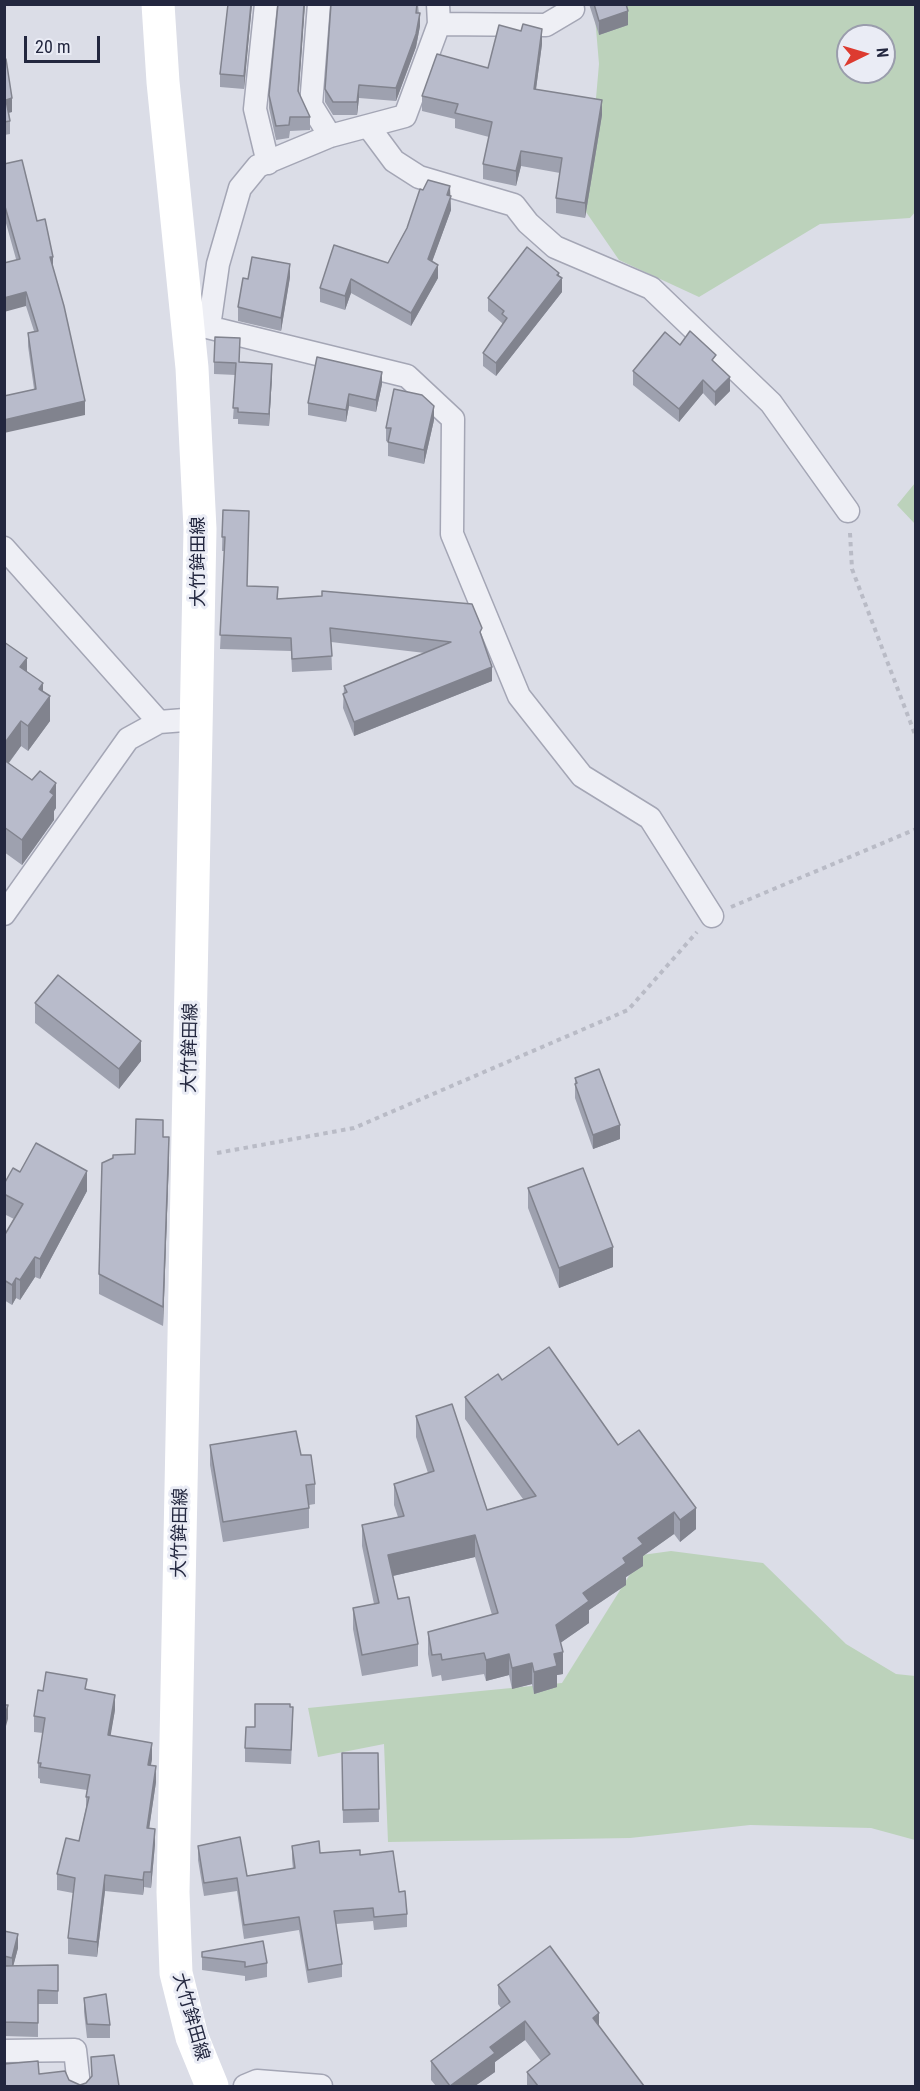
<!DOCTYPE html>
<html>
<head>
<meta charset="utf-8">
<style>
	body { margin:0 }
	#map { position:relative; width:920px; height:2091px; overflow:hidden; background:#dbdde7; font-family:"Roboto Condensed",sans-serif }
	canvas { display:block }
	.frame { position:absolute; inset:0; border:6px solid #23273f; pointer-events:none }
	.north { position:absolute; left:836px; top:24px; width:60px; height:60px; box-sizing:border-box; background:#eaecf5; border:2px solid #9a9dac; border-radius:50%; rotate:85deg; font-size:16px; font-weight:700; line-height:24px; text-align:center; color:#23273f }
	.north::after { content:''; display:block; margin:auto; width:21px; height:27px; background:#dd3b30; clip-path:polygon(50% 0,100% 100%,50% 72%,0 100%) }
	.scale { position:absolute; left:24px; top:36px; width:76px; height:27px; box-sizing:border-box; border:3px solid #23273f; border-top:0; padding-left:8px; font-size:18px; line-height:21px; white-space:nowrap; color:#23273f; -webkit-text-stroke:4px #eaecf5; paint-order:stroke }
</style>
</head>
<body>
<div id="map">
<canvas width="920" height="2091"></canvas>
<div class="frame"></div>
<div class="north">N</div>
<div class="scale">20 m</div>
</div>
<script>
const c = document.querySelector('canvas').getContext('2d');
c.lineJoin = 'round';
function fill(path, color) { c.fillStyle = color; c.fill(path, 'evenodd'); }
function trace(path, color, width, dash) { c.strokeStyle = color; c.lineWidth = width; c.lineCap = dash ? 'butt' : 'round'; c.setLineDash(dash || []); c.stroke(path); }
function drawText(font, color, halo, rows, align = 'center') {
  c.font = font + ' "Roboto Condensed","Noto Sans JP",sans-serif'; c.lineWidth = 6; c.setLineDash([]); c.textBaseline = 'middle'; c.strokeStyle = halo; c.fillStyle = color; for (const [text, x, y, turn = 0] of rows) {
    c.save(); c.translate(x, y); c.rotate((+turn || 0) * Math.PI / 180); c.textAlign = isNaN(turn) ? turn : align; if (halo) c.strokeText(text, 0, 0); c.fillText(text, 0, 0); c.restore();
  }
}
const green = new Path2D(`
	M594 5H915L916 211 910 218 820 224 699 297 619 260 586 212 599 64ZM848 36H884V72H848Z
	M915 483V524L897 505Z
	M671 1551 763 1563 846 1644 896 1674 915 1676V1840L871 1828 750 1825 630 1838 388 1842 384 1744 318 1757 308 1708 562 1683 642 1555Z`);
const path = new Path2D(`
	M850 533 852 569 916 737
	M731 907 916 829
	M217 1153 354 1128 628 1010 697 932`);
const minor = new Path2D(`
	M266 4 255 109 268 163
	M319 4 311 105 330 136
	M439 24 546 25 573 9
	M368 126 394 161 419 177 514 205 528 223 555 247 651 288 771 403 848 511
	M187 322 407 376 453 419 452 534 519 696 582 776 650 818 712 916
	M209 327 218 264 240 188 258 166 330 136 405 116 439 24 438 4
	M4 548 159 722 197 719
	M4 914 128 739 159 722
	M4 2051 75 2050 79 2086
	M245 2086 257 2081 321 2086`);
const secondary = new Path2D(`
	M158 4 163 82 192 368 200 529 173 1892 176 1973 192 2037 212 2086`);
const wall = new Path2D(`
	M228 4H252L244 89 220 87V74Z
	M278 4H305L298 93 310 117V130L290 131 289 138 276 140 269 108V95Z
	M418 4 420 26 416 47 396 101 359 98 357 115H333L325 102V89Z
	M589 4H626L628 25 599 35Z
	M542 44 536 89 602 115 585 218 556 213V198L560 173 521 166 516 186 483 179V164L489 137 455 128V119L422 111V96Z
	M4 60 12 112 9 113 10 121V134L4 135Z
	M4 164 37 221 53 270 85 415 34 389 28 346V333L34 331 26 306 16 259 4 216Z
	M423 190 450 196 451 210 432 261 438 278 411 326 351 293 345 310 320 302V288L388 263 407 228Z
	M559 276 562 292 496 376 483 366V353L502 325V323L488 311V298Z
	M290 277 281 331 238 321V307Z
	M680 345 716 363 730 391 715 406 703 393 679 422 633 385V371Z
	M214 362H239L272 376 269 426 238 424V419H233L236 375 214 374Z
	M382 384 376 412 349 406 346 422 308 415V403Z
	M434 420 424 464 388 456V442L386 441V428Z
	M223 510 247 586 278 599 482 638 492 681 354 736 343 708 344 686 425 653 331 642 332 670 292 672 291 651 220 649 225 551H222Z
	M4 642 43 692 50 721 28 751 21 746 9 763 56 808 54 811V820L22 865 4 852Z
	M35 1003 141 1061 119 1089 35 1023Z
	M575 1078 620 1139 593 1149 575 1098Z
	M163 1137 169 1157 163 1326 99 1294V1274L135 1154Z
	M20 1172 87 1191 40 1279 35 1277 20 1300 16 1298 12 1305 4 1300V1236L14 1219 4 1214V1184Z
	M528 1188 613 1267 559 1288 528 1208Z
	M502 1380 618 1445 696 1529 680 1542 674 1534 643 1556V1566L626 1577V1585L589 1610V1623L560 1643 563 1674 557 1675V1687L534 1694 532 1684 512 1689 509 1675 486 1681 484 1674 442 1681 441 1675 432 1677 428 1654V1632L492 1615 475 1557 393 1576 398 1599 418 1644V1666L362 1676 353 1629V1608L374 1604 362 1546V1525L398 1517 394 1505V1484L428 1473 416 1437V1416L487 1510 523 1499 465 1419V1397Z
	M210 1445 301 1455 315 1484V1504L309 1505V1528L223 1542 210 1465Z
	M87 1690 115 1710 110 1736 152 1759 151 1765 156 1782 149 1828 155 1844 151 1888 144 1887 143 1895 105 1891 97 1957 68 1954V1938L73 1893 57 1890V1874L79 1841 86 1808V1797L87 1790 40 1783V1779L38 1778V1763L43 1733 34 1732V1716Z
	M290 1707 293 1721 291 1764 245 1762V1748L255 1727Z
	M378 1753 379 1822 343 1823 342 1767Z
	M198 1846 247 1876 293 1869 292 1859V1846L320 1853 360 1855 399 1892 407 1914V1927L374 1930 373 1921 336 1924 342 1964V1977L308 1983 299 1930 244 1939 237 1891 204 1896 198 1860Z
	M4 1931 18 1948 13 1966 58 1965V2004H38V2037L4 2036Z
	M202 1952 267 1963V1977L245 1981V1976L202 1970Z
	M498 1985 599 2027 644 2086H527V2072L541 2061 525 2040 495 2062V2072L475 2086H436L431 2080V2061L501 2008 498 2004Z
	M84 1998 110 2025V2038H87L84 2012Z`);
const shadedWall = new Path2D(`
	M251 4H252L244 89V76Z
	M304 4H305L298 104V91Z
	M628 11V25L599 35V21Z
	M420 13V26L416 47 396 101V88Z
	M542 29V44L534 104V89Z
	M359 85V98L357 115V102Z
	M12 98V112L6 113V100Z
	M602 100V115L585 218V203Z
	M521 151V166L516 186V171Z
	M450 186 451 210 428 273V259Z
	M50 257H53V270Z
	M290 264V277L281 331V318Z
	M438 265V278L411 326V313Z
	M559 273V282L562 278V292L496 376V363Z
	M351 279V293L345 310V296Z
	M26 292V306L4 312V298Z
	M272 364V376L269 426V414Z
	M382 372V384L376 412V400Z
	M730 377V391L715 406V392Z
	M703 380V393L679 422V409Z
	M349 394V406L346 422V410Z
	M85 401V415L4 433V420Z
	M434 406V420L424 464V450Z
	M27 658V683L20 667Z
	M492 667V681L354 736V722Z
	M43 683V706L50 696V721L28 751V726L39 689Z
	M21 721V746L4 769V744Z
	M56 783V808L54 811V820L22 865V840L50 792Z
	M141 1041V1061L119 1089V1069Z
	M620 1125V1139L593 1149V1135Z
	M169 1137V1157L163 1326V1307Z
	M87 1171V1191L40 1279V1259Z
	M613 1247V1267L559 1288V1268Z
	M35 1257V1277L20 1300V1280Z
	M16 1278V1298L12 1305V1285Z
	M696 1508V1529L680 1542V1520Z
	M674 1512V1534L643 1556V1566L626 1577V1585L589 1610V1623L556 1646V1625L583 1593 623 1558 638 1538Z
	M475 1535V1557L388 1577V1555Z
	M563 1652V1674L557 1675V1687L534 1694V1672L554 1654Z
	M509 1654V1675L486 1681V1660Z
	M532 1663V1684L512 1689V1668Z
	M115 1695V1710L108 1751V1735Z
	M8 1705V1719L4 1733V1719Z
	M152 1743V1759L148 1780V1765Z
	M156 1766V1782L147 1843V1828Z
	M155 1829V1844L151 1888V1872Z
	M144 1872V1887L143 1895V1880Z
	M105 1875V1891L97 1957V1942Z
	M18 1934V1948L12 1971V1958Z
	M599 2013V2032L593 2018Z
	M525 2021V2040L495 2062V2072L475 2086H450L490 2047Z`);
const building = new Path2D(`
	M228 4H251L244 76 220 74Z
	M278 4H304L298 91 310 117H290L289 125 276 126 269 95Z
	M331 4H417L416 13H420L416 34 396 88 359 85 357 102H333L325 89Z
	M594 4H626L628 11 599 21Z
	M523 24 542 29 534 89 602 100 585 203 556 198 562 158 521 151 516 171 483 164 492 122 455 113 458 104 422 96 437 54 488 68 499 25 521 31Z
	M6 59 12 98 6 100 10 121 4 122V60Z
	M22 160 37 221 45 219 53 257H50L64 306 85 401 4 420V396L36 389 28 333 38 331 26 292 4 298V263L20 259 4 203V164Z
	M428 180 450 186 447 195 451 196 428 259 438 265 411 313 351 279 345 296 320 288 334 245 388 263 407 228 420 189 423 190Z
	M527 247 559 273 557 275 562 278 496 363 483 353 507 318 502 314 504 311 488 298Z
	M252 257 290 264 281 318 238 307 243 278 248 279Z
	M690 331 716 355 712 360 730 377 715 392 703 380 679 409 633 371 665 332 680 345Z
	M215 337 240 338 239 362 272 364 269 414 238 412V408H233L236 363 214 362Z
	M317 357 382 372 376 400 349 394 346 410 308 403Z
	M394 389 422 395 434 406 424 450 388 442 391 428H386Z
	M223 510 249 511 247 586 278 587 277 599 322 596V591L472 604 482 628 480 632 492 667 354 722 343 694 347 692 344 686 451 642 330 628 332 656 292 659 291 638 220 635 225 537H222Z
	M4 642 27 658 20 667 43 683 39 689 50 696 28 726 21 721 4 744Z
	M4 760 32 780 40 771 56 783 50 792 54 795 22 840 4 827Z
	M58 975 141 1041 119 1069 35 1003Z
	M599 1069 620 1125 593 1135 575 1084 577 1083 575 1078Z
	M136 1119 163 1120V1137H169L163 1307 99 1274 102 1163 113 1158V1155L135 1154Z
	M36 1143 87 1171 40 1259 35 1257 20 1280 16 1278 12 1285 4 1280V1236L23 1204 4 1194V1184L13 1168 20 1172Z
	M583 1168 613 1247 559 1268 528 1188Z
	M549 1347 618 1445 639 1430 696 1508 680 1520 674 1512 638 1538 643 1544 623 1558 626 1563 583 1593 589 1601 556 1625 563 1652 554 1654 557 1666 534 1672 532 1663 512 1668 509 1654 486 1660 484 1653 442 1660 441 1654 432 1655 428 1632 498 1613 475 1535 388 1555 398 1599 409 1597 418 1644 362 1655 353 1608 379 1603 362 1525 404 1516 394 1484 434 1471 416 1416 452 1404 487 1510 536 1496 465 1397 498 1374 502 1380Z
	M296 1431 301 1455H311L315 1484 306 1485 309 1508 223 1522 210 1445Z
	M46 1672 87 1679 85 1689 115 1695 108 1735 152 1743 148 1765 156 1766 147 1828 155 1829 151 1872H144L143 1880 105 1875 97 1942 68 1938 75 1878 57 1874 66 1838 79 1841 89 1797H86L90 1775 40 1767 41 1763H38L45 1718 34 1716 38 1690 43 1691Z
	M255 1704H290V1707H293L291 1750 245 1748 246 1727H255Z
	M4 1705H8L4 1719Z
	M342 1753H378L379 1809 343 1810Z
	M240 1837 247 1876 295 1868 292 1846 319 1841 320 1853 360 1850V1855L393 1851 399 1892 405 1891 407 1914 374 1917 373 1908 334 1911 342 1964 308 1970 299 1917 244 1925 237 1878 204 1883 198 1846Z
	M4 1931 18 1934 12 1958 4 1956Z
	M263 1941 267 1963 245 1967V1962L202 1957V1952Z
	M550 1946 599 2013 593 2018 644 2086H538L527 2072 550 2054 525 2021 490 2047 495 2053 450 2086 431 2061 510 2002 498 1985Z
	M58 1965V1991L38 1990V2023L4 2022V1966Z
	M106 1994 110 2025 87 2024 84 1998Z
	M114 2055 119 2086H4V2064L38 2061 39 2074 65 2071 69 2080 80 2085 86 2083 92 2076 91 2057Z`);
const streetNames = [
	["大竹鉾田線",199,562,-90],
	["大竹鉾田線",191,1048,-89],
	["大竹鉾田線",181,1533,-89],
	["大竹鉾田線",190,2017,74]
];
fill(green, '#bcd2bb');
trace(minor, '#a4a6b5', 25);
trace(path, '#b9bbc6', 4, [4.5, 4.5]);
trace(minor, '#eeeff5', 22);
trace(secondary, '#fff', 33);
fill(wall, '#9ea1af');
fill(shadedWall, '#81838e');
fill(building, '#b8bbcb');
trace(building, '#81838e', 1.5);
drawText('18px', '#23273f', '#eaecf5', streetNames);
</script>
</body>
</html>
